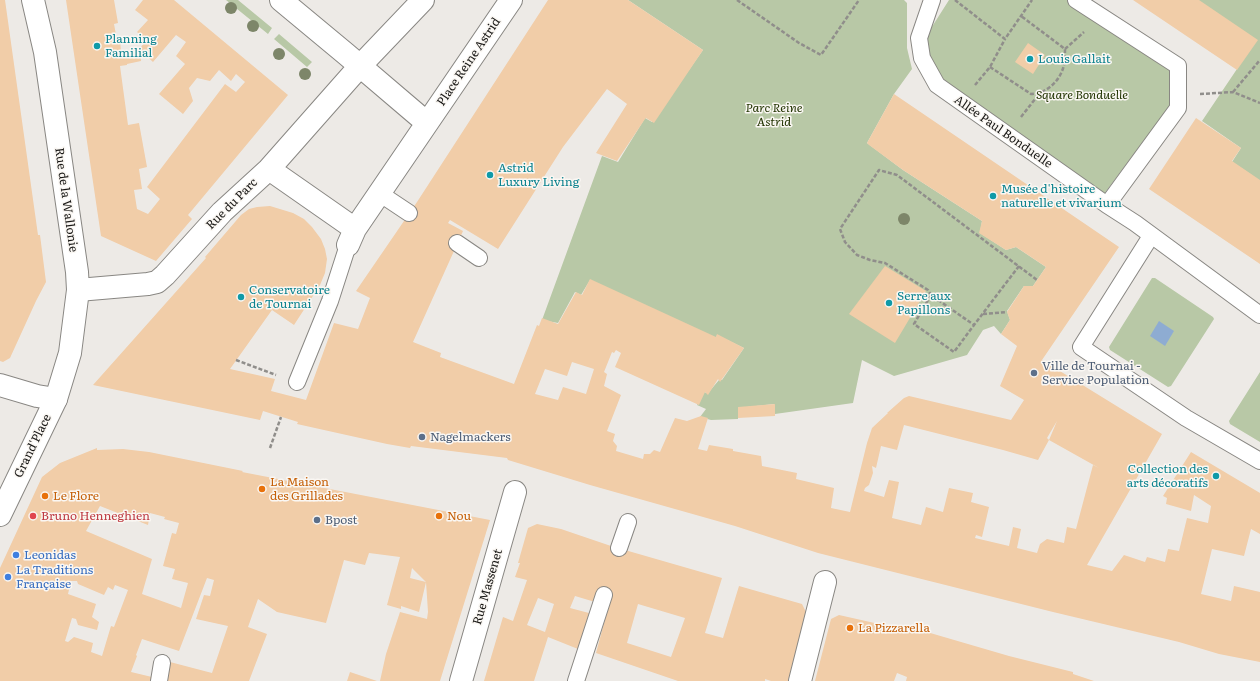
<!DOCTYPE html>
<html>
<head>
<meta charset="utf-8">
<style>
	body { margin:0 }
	canvas { display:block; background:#edeae6 }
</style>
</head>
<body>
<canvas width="1260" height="681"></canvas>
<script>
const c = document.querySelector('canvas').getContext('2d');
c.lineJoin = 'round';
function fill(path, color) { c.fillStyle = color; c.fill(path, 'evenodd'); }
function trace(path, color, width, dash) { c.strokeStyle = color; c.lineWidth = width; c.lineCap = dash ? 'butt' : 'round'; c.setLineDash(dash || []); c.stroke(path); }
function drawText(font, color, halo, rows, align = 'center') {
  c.font = font + ' Literata,serif'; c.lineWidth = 3; c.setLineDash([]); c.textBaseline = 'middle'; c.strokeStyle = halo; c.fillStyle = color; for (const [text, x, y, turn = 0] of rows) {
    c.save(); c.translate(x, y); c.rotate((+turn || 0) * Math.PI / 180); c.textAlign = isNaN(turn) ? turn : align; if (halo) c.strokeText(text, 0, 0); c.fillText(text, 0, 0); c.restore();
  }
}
const green = new Path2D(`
	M226 0H238L272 28 268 34Z
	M628 0H904L907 3V48L912 69 894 94 867 143 903 170 982 221 980 233 1006 250 1016 247 1046 267 1033 286H1024L1007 311 1010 320 1001 334 994 326 983 330 967 355 894 376 862 360 853 403 775 414 774 404 738 408V419L711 420 700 417 706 409 697 405 703 392 708 393 719 380H722L744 348 717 335 716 338 590 280 581 295 575 292 558 323 542 320 602 156 618 162 645 118 652 122 703 50Z
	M949 0H1070L1169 67V107L1101 198 942 82 921 44Z
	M1197 0H1260V181L1232 162 1241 148 1202 121 1237 69Z
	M279 34 312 62 307 67 274 39Z
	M1152 278H1155L1213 317 1214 319 1171 386 1168 387 1110 350 1109 347Z
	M1260 372V442L1230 424 1229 421Z`);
const water = new Path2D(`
	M1159 321 1174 331 1165 346 1150 336Z`);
const building = new Path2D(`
	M0 0H5L38 235H40L46 282 36 301 10 358 3 362 0 361Z
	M66 0H114L118 23 114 24 117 40 120 39 121 52 125 51V52L139 50 146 40 137 32 148 20 135 10 143 0H174L288 95 188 215 192 219 156 261 101 236ZM176 35 186 42 176 56 185 64 159 94 183 114 193 101 189 88 197 78 210 81 219 70 231 81 236 74 245 82 236 92 225 84 147 187 160 199 148 214 137 209 134 190 142 189 139 169 147 167 139 123 128 125 120 66 127 65V64L141 61 140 50 153 62Z
	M548 0H628L703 50 654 123 646 118 645 119 617 161 596 153 627 104 607 89 563 147 498 249 450 220 448 223 463 231 413 342 441 353 440 357 514 384 537 325 539 326 542 318 558 324 576 292 582 295 590 279 716 337 717 334 744 348 720 382 718 379 708 395 705 392 699 405 615 367 621 353 616 350 614 353 612 352 604 372 607 374 604 386 621 395 607 431 615 434 613 441 617 446 616 451 643 459 644 454H650L654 450 660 452 675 418 687 421 701 416 708 418 698 449 707 451 709 445 733 449V451L761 456 762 466 797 473 796 479 834 488 831 508 850 512 867 443 872 428 888 413H887L904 398 909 396 1011 420 1024 400 1000 386 1017 346 1001 334 1010 320 1007 312 1024 286H1033L1046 267 1016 247 1006 250 979 233 982 221 903 170 869 145 867 143 894 94 1119 247 1042 360 1162 434 1087 565 1112 571 1124 555 1145 562 1147 557 1165 562 1168 549 1179 551 1187 518 1208 523 1211 506 1194 495 1191 511 1166 504 1167 498 1163 496 1191 452 1260 493V534L1251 529 1244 556 1212 549 1201 594 1231 601 1234 586 1260 592V662L1219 654 1179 642 1053 612 818 553 735 526 590 485 508 460 507 458 411 446 410 448 387 444 297 424 298 422 263 411 260 420 93 385 206 258 205 257 241 215 249 209 257 207 270 206 293 213 304 219 312 227 321 239 325 249 327 259 325 273 320 285 294 325 272 310 230 369 275 379 271 391 306 400 334 323 358 329 370 298 356 291 417 202ZM572 362 594 369 586 394 563 387 558 400 535 394 545 369 567 376ZM1057 421 1049 440 1099 468 1093 465 1076 529 1067 527 1064 543 1047 539 1040 544 1037 553 1017 548 1021 529 1013 527 1009 546 975 538 976 535 982 537 989 507 971 502 973 493 949 488 943 512 926 507 921 525 892 518 899 482 889 480 884 497 864 491 865 488 869 485 873 473 872 466 876 468 881 446 897 450 904 425 1003 450 1038 460 1049 440 1047 438Z
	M1133 0H1199L1258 40 1237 70Z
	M1028 43 1045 55 1033 74 1015 62Z
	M1196 118 1241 148 1232 161 1260 180V264L1149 189Z
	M885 266 926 291 895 343 849 314Z
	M775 404V416L738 418V407Z
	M97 448V450L123 449 149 452 243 471 242 472 490 520 440 681H380L386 654 400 612 427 619 428 612 426 582 412 568 410 578 426 582 419 612 401 606V609L387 605 400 557 369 553 365 565 344 560 326 623 277 612 258 599 248 627 267 634 249 681H166L170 662 212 673 228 626 196 619 204 595 210 596 214 580 207 578 179 651 142 639 136 655 137 656 131 672 152 677 151 681H0V568L42 477 60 463ZM100 506 148 525 150 513 165 517 164 519 179 523 176 534 172 533 163 566 175 569 172 579 188 583 181 608 142 594 152 559 86 531ZM71 581H77L78 584 104 595 108 587 113 590 115 585 128 590 114 627 111 626 102 656 91 652 93 643 74 637 68 642 65 641 72 618 76 619 78 625 97 630 99 622 92 617 96 604 68 594Z
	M537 524 561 529 611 546 722 578 705 633 723 638 739 586 802 604 806 612 788 681H771L765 679V681H678L596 653 611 597 595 602 575 596 570 608 589 613 578 649 548 637 534 681H484L503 617 513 621 527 580 515 577 520 563H518L528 528ZM538 598 554 604 545 632 527 625ZM638 604 685 618 671 657 627 643Z
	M839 615 919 633 920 630 1009 656 1073 672V674L1094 681H906L907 677 897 673 894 681H815L831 619Z
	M350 672 377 681H347Z`);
const path = new Path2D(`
	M737 0 799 43 821 55 859 0
	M955 0 1005 39 1032 0
	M1065 49 1084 32
	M990 67 1031 94C1044 94 1057 84 1062 71 1065 65 1065 56 1065 49L1021 16
	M975 85 990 67 1005 39
	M1233 92 1260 60
	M1200 94 1233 92 1260 103
	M1021 117 1039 94
	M1019 266 974 325 931 295 928 290 885 263 870 260 857 255 845 242 840 229 879 170 897 175 1037 280
	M931 295 914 324 954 352 974 325
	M983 314 1007 312
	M236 360 276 375
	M270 448 281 417`);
const lane = new Path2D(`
	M932 0 919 38 922 58 937 85 1107 205 1135 223 1260 315
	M1076 0 1178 66V108L1107 205
	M379 193 409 213
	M1151 236 1081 347 1186 418 1260 461
	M457 243 479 258
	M297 382 330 301 348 245
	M619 548 628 522
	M159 681 162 663
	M576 681 604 595`);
const street = new Path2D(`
	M281 0 346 54 427 123
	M269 169 355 229
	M348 245 355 229 511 0
	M78 290 148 284 157 282 165 275 222 212 269 169 360 66 423 0
	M0 385 37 396 56 399
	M461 681 515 492
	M800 681 825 582`);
const secondary = new Path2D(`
	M0 515 56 399 70 353 78 290 77 272 45 52 33 0`);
const trees = [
	[231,8],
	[253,26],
	[279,54],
	[305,74],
	[904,219]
];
const markers = [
	[97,46,4,"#0f9aa8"],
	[1030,59,4,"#0f9aa8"],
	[490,175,4,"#0f9aa8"],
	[993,196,4,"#0f9aa8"],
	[241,297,4,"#0f9aa8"],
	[889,303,4,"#0f9aa8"],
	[1034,373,4,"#5c6f8a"],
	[422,437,4,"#5c6f8a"],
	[1216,476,4,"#0f9aa8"],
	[262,489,4,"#e8710a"],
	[45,496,4,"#e8710a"],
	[33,516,4,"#e0444e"],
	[439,516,4,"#e8710a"],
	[317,520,4,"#5c6f8a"],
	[16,555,4,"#3f7fe0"],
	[8,577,4,"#3f7fe0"],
	[850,628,4,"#e8710a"]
];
const cultureNames = [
	["Planning",105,39],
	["Familial",105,53],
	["Louis Gallait",1038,59],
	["Astrid",498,168],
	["Luxury Living",498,182],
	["Musée d'histoire",1001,189],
	["naturelle et vivarium",1001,203],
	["Conservatoire",249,290],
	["de Tournai",249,304],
	["Serre aux",897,296],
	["Papillons",897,310],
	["Collection des",1208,469,"right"],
	["arts décoratifs",1208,483,"right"]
];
const streetNames = [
	["Place Reine Astrid",469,62,-56],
	["Allée Paul Bonduelle",1003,132,35],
	["Rue de la Wallonie",66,200,82],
	["Rue du Parc",232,204,-45],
	["Grand'Place",33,446,-64],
	["Rue Massenet",488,587,-74]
];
const parkNames = [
	["Square Bonduelle",1082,95],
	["Parc Reine",774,108],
	["Astrid",774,122]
];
const serviceNames = [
	["Ville de Tournai -",1042,366],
	["Service Population",1042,380],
	["Nagelmackers",430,437],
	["Bpost",325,520]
];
const foodNames = [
	["La Maison",270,482],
	["des Grillades",270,496],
	["Le Flore",53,496],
	["Nou",447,516],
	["La Pizzarella",858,628]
];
const healthNames = [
	["Bruno Henneghien",41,516]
];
const shopNames = [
	["Leonidas",24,555],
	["La Traditions",16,570],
	["Française",16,584]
];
fill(green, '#b8c8a6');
fill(water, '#8eacd2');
fill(building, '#f1cda8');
trace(lane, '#898783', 18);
trace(street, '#898783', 24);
trace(secondary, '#898783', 24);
trace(path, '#908e8b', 2.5, [4, 2]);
trace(lane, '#fff', 16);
trace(street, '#fff', 22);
trace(secondary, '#fff', 22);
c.fillStyle = '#7d8669';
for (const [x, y] of trees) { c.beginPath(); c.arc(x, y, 6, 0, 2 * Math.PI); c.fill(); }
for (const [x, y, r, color] of markers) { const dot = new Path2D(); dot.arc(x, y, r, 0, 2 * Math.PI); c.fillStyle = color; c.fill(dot); trace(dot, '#faf7f3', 1.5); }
drawText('12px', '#0d838f', '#faf7f3', cultureNames, 'left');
drawText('12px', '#181715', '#faf7f3', streetNames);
drawText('italic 12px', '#223402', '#faf7f3', parkNames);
drawText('12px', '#4e5e75', '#faf7f3', serviceNames, 'left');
drawText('12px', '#c56008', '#faf7f3', foodNames, 'left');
drawText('12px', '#be3a42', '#faf7f3', healthNames, 'left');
drawText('12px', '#366cbe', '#faf7f3', shopNames, 'left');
</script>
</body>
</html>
